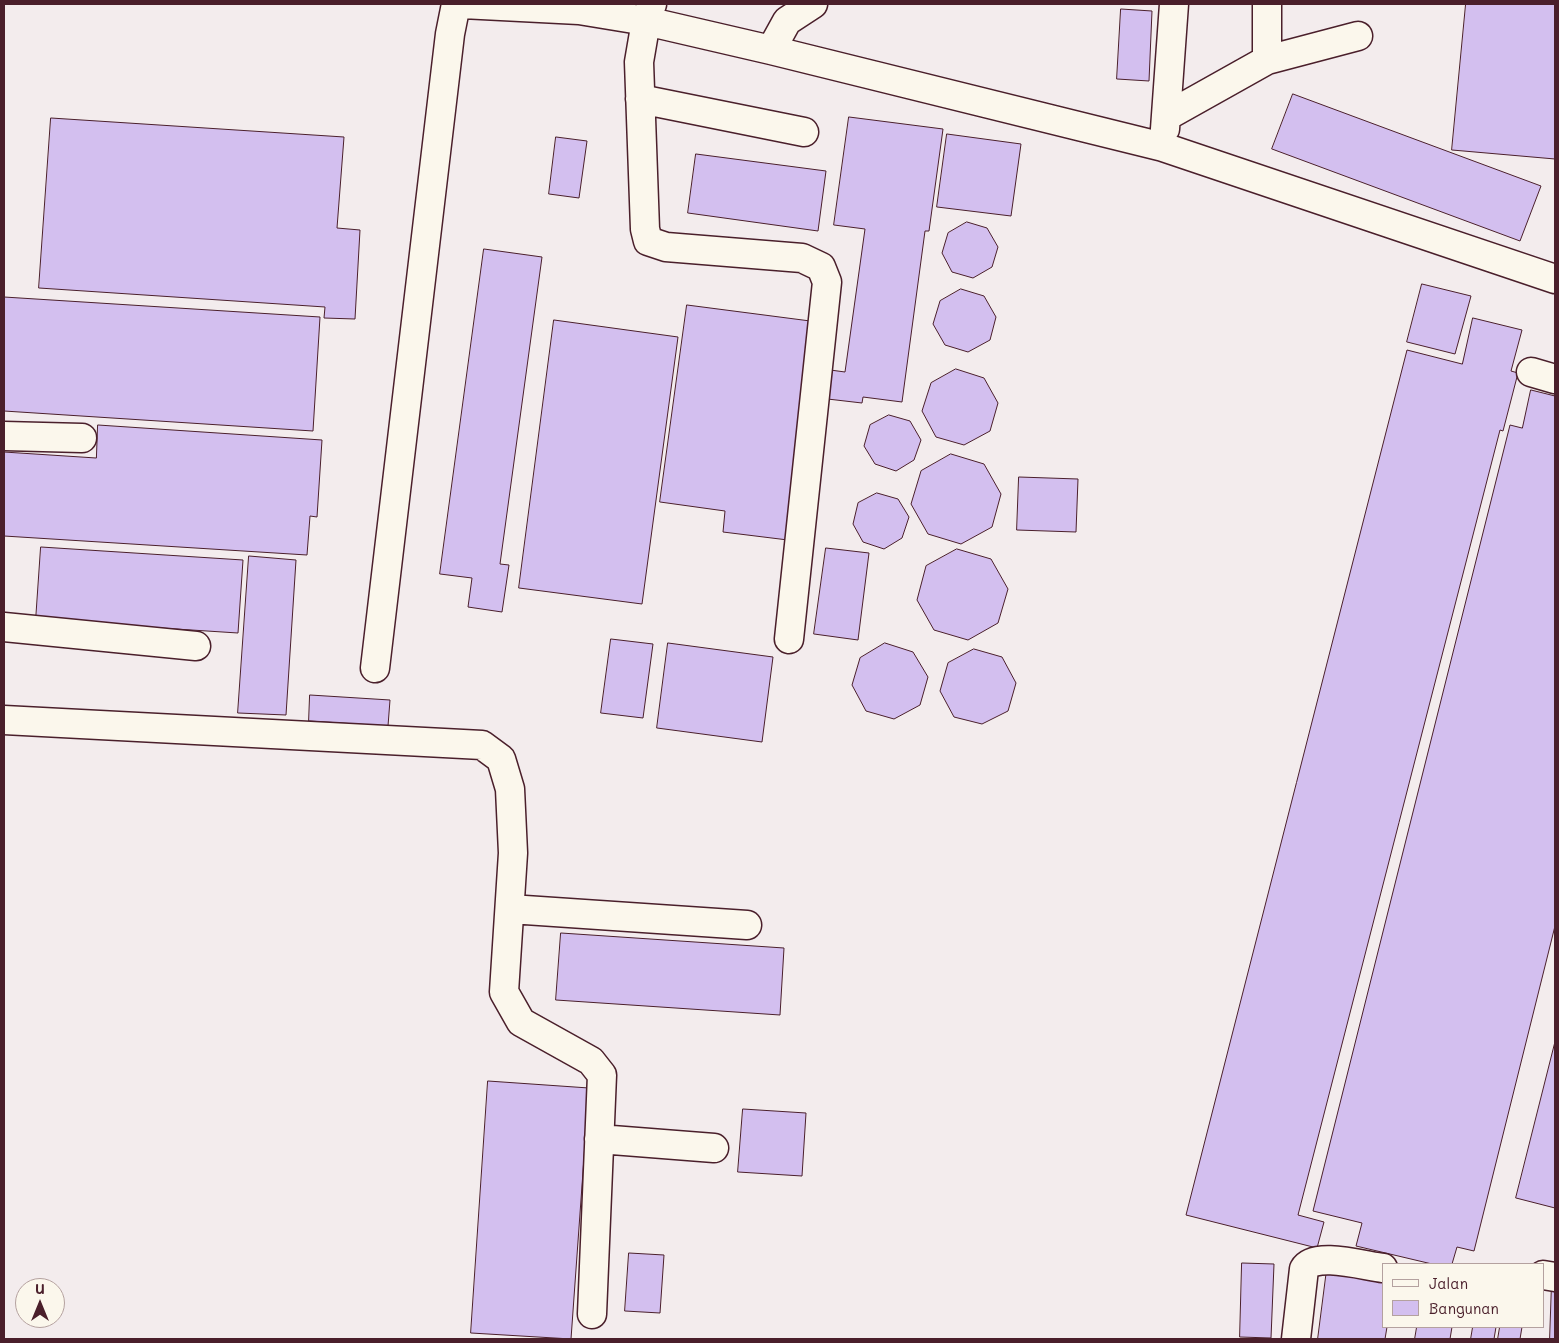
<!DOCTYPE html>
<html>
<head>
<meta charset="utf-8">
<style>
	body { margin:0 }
	#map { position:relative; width:1559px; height:1343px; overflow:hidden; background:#f3eced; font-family:Mali,sans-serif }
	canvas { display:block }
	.frame { position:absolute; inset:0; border:5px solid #4a1f2b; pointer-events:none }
	.legend { position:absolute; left:1382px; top:1263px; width:162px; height:65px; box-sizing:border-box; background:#fbf7ec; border:1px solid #b4a19f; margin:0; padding:6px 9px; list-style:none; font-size:15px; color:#4a1f2b }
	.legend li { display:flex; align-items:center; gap:10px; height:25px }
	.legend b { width:25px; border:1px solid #b4a19f }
	.north { position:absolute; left:15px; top:1278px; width:50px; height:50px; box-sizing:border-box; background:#fbf7ec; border:1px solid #b4a19f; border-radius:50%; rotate:0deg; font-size:14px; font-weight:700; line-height:20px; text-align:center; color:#4a1f2b }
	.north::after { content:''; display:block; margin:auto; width:18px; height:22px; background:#4a1f2b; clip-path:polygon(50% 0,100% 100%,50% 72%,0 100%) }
</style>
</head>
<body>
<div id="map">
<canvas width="1559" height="1343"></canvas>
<div class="frame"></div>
<ul class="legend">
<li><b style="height:6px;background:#fbf7ec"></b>Jalan</li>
<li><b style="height:14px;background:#d3bfef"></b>Bangunan</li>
</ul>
<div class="north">U</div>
</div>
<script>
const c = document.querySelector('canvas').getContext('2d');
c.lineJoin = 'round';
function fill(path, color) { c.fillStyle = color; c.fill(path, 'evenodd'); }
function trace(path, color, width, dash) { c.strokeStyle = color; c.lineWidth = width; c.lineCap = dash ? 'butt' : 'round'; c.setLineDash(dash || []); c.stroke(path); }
const building = new Path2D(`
	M1466 4H1555V159L1452 150Z
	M1121 9 1152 11 1149 81 1117 79Z
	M1293 94 1541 186 1520 241 1272 149Z
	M849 117 943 129 929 231H925L902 402 863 397 862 403 819 398 823 369 845 372 865 229 834 225Z
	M51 118 344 137 337 228 360 230 355 319 324 318 325 307 39 288Z
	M947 134 1021 144 1011 216 937 207Z
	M556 137 587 141 579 198 549 194Z
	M696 154 826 171 818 231 688 213Z
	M967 222 987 228 998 247 992 267 973 278 952 272 942 253 948 233Z
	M484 249 542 257 500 564 509 565 502 612 468 607 472 578 440 574Z
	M1422 284 1471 296 1455 354 1407 342Z
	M961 289 984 296 996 317 990 340 968 352 945 345 933 324 940 301Z
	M4 297 320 317 313 431 4 411Z
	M687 305 818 322 796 541 723 532 725 511 660 502Z
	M1473 318 1522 330 1511 371 1518 373 1503 431 1500 430 1298 1215 1324 1222 1317 1248 1186 1215 1407 350 1462 364Z
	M554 320 678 337 642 604 519 588Z
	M956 369 984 378 998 403 990 431 964 445 936 437 922 411 931 383Z
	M1531 390 1555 396V926L1474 1251 1457 1247 1452 1264H1432L1356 1246 1362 1223 1313 1211 1510 425 1522 428Z
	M889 415 910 421 921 440 914 460 896 471 875 464 864 446 870 425Z
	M98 425 322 440 317 517 310 516 307 555 4 536V452L96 458Z
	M951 454 984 464 1001 494 992 527 961 544 928 534 911 504 921 471Z
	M1019 477 1078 479 1076 532 1017 530Z
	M877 493 898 499 909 517 902 538 884 549 863 542 853 524 858 503Z
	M41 547 243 560 238 633 36 620Z
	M826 548 869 553 858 640 814 634Z
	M957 549 991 559 1008 589 998 623 968 640 934 630 917 600 926 566Z
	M249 556 296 560 286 715 238 713Z
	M611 639 653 644 643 718 601 713Z
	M668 643 773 657 762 742 657 728Z
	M885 643 913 652 928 677 920 705 894 719 866 711 852 685 860 658Z
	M974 649 1002 657 1016 683 1008 711 982 724 954 717 940 691 948 663Z
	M310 695 390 700 388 726 309 721Z
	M561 933 784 948 780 1015 556 1000Z
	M1555 1042V1208L1516 1198Z
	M488 1081 589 1088 571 1339 471 1333Z
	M743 1109 806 1113 802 1176 738 1172Z
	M629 1253 664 1255 660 1313 625 1311Z
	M1242 1263 1274 1264 1271 1338 1240 1337Z
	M1327 1269 1383 1276V1327H1387L1385 1339H1318Z
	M1552 1280 1555 1281V1339H1550Z
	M1417 1327H1452L1450 1339H1415Z
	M1473 1327H1496L1494 1339H1471Z
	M1500 1327H1522L1520 1339H1498Z`);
const minor = new Path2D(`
	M462 4 579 10 646 21 771 50 1163 147 1555 279
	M652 4 646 21 639 62 645 229 648 241 666 247 802 258 821 267 827 282 789 639
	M1267 4V60
	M771 50 787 21 813 4
	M640 99 804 132
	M1167 116 1267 60 1358 36
	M1165 129 1174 4
	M1531 372 1555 379
	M4 436 82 438
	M4 627 196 646
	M375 668 450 34 456 4
	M4 720 482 745 501 759 510 789 513 853 504 992 521 1022 591 1061 602 1075 592 1314
	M510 909 747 925
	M599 1139 714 1148
	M1543 1275 1555 1277
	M1296 1339 1304 1269C1314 1251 1365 1266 1383 1268`);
fill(building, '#d3bfef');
trace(building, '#4a1f2b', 1);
trace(minor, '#4a1f2b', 31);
trace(minor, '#fbf7ec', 28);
</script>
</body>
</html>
